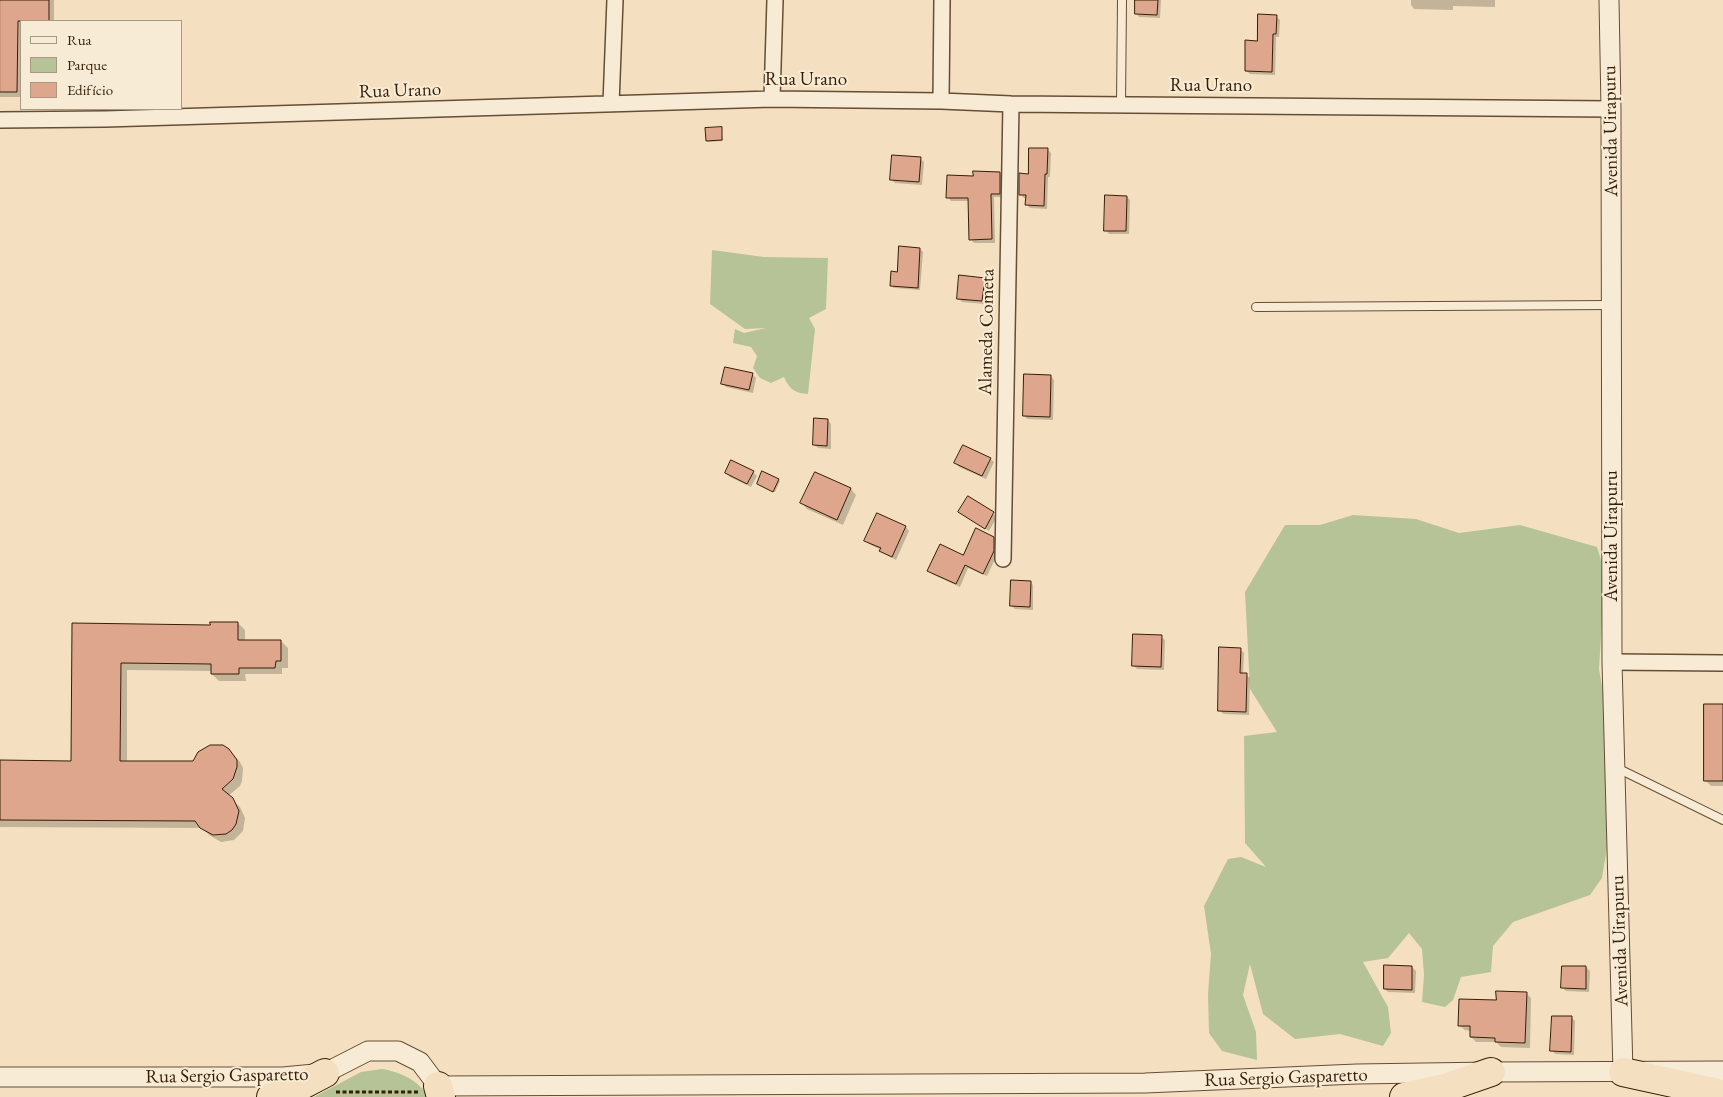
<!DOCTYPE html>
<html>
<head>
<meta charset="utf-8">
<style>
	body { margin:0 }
	#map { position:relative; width:1723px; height:1097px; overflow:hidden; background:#f4e0c0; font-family:"EB Garamond",serif }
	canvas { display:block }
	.legend { position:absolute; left:20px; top:20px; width:162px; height:90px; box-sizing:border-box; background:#f8ebd6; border:1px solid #aa9982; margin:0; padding:6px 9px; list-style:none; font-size:15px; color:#351e05 }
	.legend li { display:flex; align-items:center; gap:10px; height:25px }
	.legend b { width:25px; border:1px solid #aa9982 }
</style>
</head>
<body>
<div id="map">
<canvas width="1723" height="1097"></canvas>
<ul class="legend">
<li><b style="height:6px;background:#f8ebd6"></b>Rua</li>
<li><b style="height:14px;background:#b6c396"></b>Parque</li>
<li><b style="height:14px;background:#dea68d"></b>Edifício</li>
</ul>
</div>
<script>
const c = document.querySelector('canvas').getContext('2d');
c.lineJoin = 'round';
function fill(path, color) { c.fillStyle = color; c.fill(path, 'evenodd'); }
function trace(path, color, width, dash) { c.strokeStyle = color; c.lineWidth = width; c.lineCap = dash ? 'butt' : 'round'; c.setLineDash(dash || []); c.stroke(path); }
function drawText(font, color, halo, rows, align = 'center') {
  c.font = font + ' "EB Garamond",serif'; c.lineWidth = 4; c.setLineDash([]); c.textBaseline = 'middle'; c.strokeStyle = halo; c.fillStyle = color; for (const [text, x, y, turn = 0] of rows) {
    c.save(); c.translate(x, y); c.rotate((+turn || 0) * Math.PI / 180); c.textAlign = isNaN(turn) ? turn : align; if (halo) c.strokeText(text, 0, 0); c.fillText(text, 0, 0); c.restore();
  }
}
const green = new Path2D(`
	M712 250 764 257 828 258 826 309 809 318 815 329 808 394C795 393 790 390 784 377L771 383 760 378 753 368 757 356 751 347 733 343 735 329 744 333 766 328 745 329 710 304Z
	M1353 515 1416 519 1459 533 1520 525 1597 547 1605 573 1599 669 1612 743 1608 842 1602 878 1590 895 1513 922 1493 946 1491 972 1461 977 1453 1000 1445 1007 1422 1002 1424 975 1422 949 1409 933 1388 958 1363 962 1388 1007 1391 1033 1383 1046 1340 1034 1295 1039 1263 1014 1250 964 1243 995 1256 1032 1257 1060 1222 1051 1209 1033 1208 994 1211 954 1204 906 1228 859 1241 857 1266 867 1245 843 1244 736 1277 732 1250 689 1245 592 1285 525H1320Z
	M382 1069C400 1072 419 1080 428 1097H314L361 1072Z`);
const shadow = new Path2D(`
	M0 0H54V21H21V97H0Z
	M1137 0H1161L1160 18 1139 17 1136 13Z
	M1411 0H1495V7L1453 6V10L1414 9 1411 5Z
	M1276 16 1280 20 1279 37H1276L1275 75 1250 74 1246 71 1259 42Z
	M721 128 723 141 708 142 707 140Z
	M1048 150 1051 153 1050 177H1048L1047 209 1030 208 1027 205V198H1024L1020 194 1030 175Z
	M920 158 924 162 922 185 895 183 891 179Z
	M1000 174 1004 177 1003 197H994L995 243H974L971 239 970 201H951L948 197 974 177Z
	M1127 197 1130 200 1129 234H1109L1106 230Z
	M920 249 923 252 920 290 894 288 891 285 899 273Z
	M984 279 988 283 985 304 962 302 958 298Z
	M752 374 756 378 753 393 726 387 722 383Z
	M1051 376 1054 380 1053 420 1027 419 1024 415Z
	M828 420 831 424V449L818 448 815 445Z
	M990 459 994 462 986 479 959 467 956 463Z
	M753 472 757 476 751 487 730 477 726 473Z
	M815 474 851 489 856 495 843 525 807 509 802 503Z
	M778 480 780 481 775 492 758 484Z
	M969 498 997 517 989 531 960 512Z
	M878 514 906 527 909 531 896 560 885 554 881 550 869 544 866 541Z
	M993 538 997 541V555L987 576 968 568 960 587 932 574 928 571 964 556Z
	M1031 582 1033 585V610L1015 609 1012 606Z
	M238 623 245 630V641H281L288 648V668H282V674H245L246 681H219L212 674V671L127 670V762L194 763 233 754 240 762 243 768 242 781 240 786 228 796 240 807 245 818 243 831 234 840 221 842 209 835 202 828 0 827V761L73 762V624L211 626Z
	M1161 637 1165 640 1164 670 1137 669 1133 665Z
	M1240 649 1244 653 1243 674 1246 675 1250 678 1249 715 1223 714 1220 710Z
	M1723 705V786H1711L1705 780Z
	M1412 967 1416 971 1415 993 1388 992 1385 989Z
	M1586 967 1590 971 1589 992 1566 991 1563 988Z
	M1526 993 1531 998 1530 1048 1501 1047 1496 1042H1476L1471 1037V1031L1465 1030 1460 1026 1497 1002Z
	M1571 1017 1575 1021 1574 1055 1555 1054 1552 1050Z`);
const building = new Path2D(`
	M0 0H49V21H18L17 92H0Z
	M1135 0H1158L1157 15 1135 14Z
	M1258 14 1277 15 1276 34H1273L1272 72 1245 71V40L1257 41Z
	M722 127V140L706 141 705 128Z
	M1029 148H1048L1047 174H1045L1044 206 1025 205 1026 195H1019V173L1028 174Z
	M892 155 921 157 919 182 890 180Z
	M973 171 1000 172V194H991L992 239 969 240 968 198H946L947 175 973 176Z
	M1105 195 1127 196 1126 231H1104Z
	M899 246 920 248 918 288 890 286 891 271 897 272Z
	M959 275 985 278 982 301 957 299Z
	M725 367 753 373 749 390 721 384Z
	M1024 374 1051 375 1050 417 1023 416Z
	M814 418 828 419 827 446 813 445Z
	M963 445 991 458 982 476 954 463Z
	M731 460 754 471 747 484 725 473Z
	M762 471 779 479 773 492 757 484Z
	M815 472 851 488 837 520 800 503Z
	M968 496 994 512 985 529 958 512Z
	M877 513 906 526 892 557 879 551 881 548 864 541Z
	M976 528 994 537V551L983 574 965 565 956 584 927 571 940 544 963 555Z
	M1011 580 1031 581 1030 607 1010 606Z
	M210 622H238V640H281V661H276L275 668H239V674H211V664L121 663 120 761H193L198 752 210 745H223L229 749 237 760V767L233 779 222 789 233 798 239 811 236 824 232 830 226 834 213 835 200 828 195 821 0 820V760L71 761 72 623 210 625Z
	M1133 634 1162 635 1161 667 1132 666Z
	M1219 647 1241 648 1240 673H1247L1246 712 1218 711Z
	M1704 704H1723V781H1704Z
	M1384 965 1412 966V990L1384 989Z
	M1562 966H1586V989L1561 988Z
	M1496 991 1527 992 1525 1043 1495 1042V1038L1470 1037V1026H1458L1459 999 1496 1000Z
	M1552 1016H1572L1571 1052 1550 1051Z`);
const path = new Path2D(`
	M336 1092H419`);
const service = new Path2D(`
	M1121 105 1122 0
	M1256 307 1612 305
	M1617 768 1723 820`);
const minor = new Path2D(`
	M772 99 775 0
	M941 101 942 0
	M611 104 615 0
	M0 120 105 119 772 99 941 101 1011 104 1611 109
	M1003 559 1011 104
	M1612 662 1723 663`);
const tertiary = new Path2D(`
	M1609 0 1611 109 1612 662 1623 1072
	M0 1077H283L325 1073 368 1051H398L420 1062 438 1086 1145 1083 1357 1074 1491 1072 1723 1071`);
const motorway = new Path2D(`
	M1623 1072 1723 1094
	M438 1086 441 1097
	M271 1097 287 1093 325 1073
	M1404 1097 1445 1088 1491 1072`);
const streetNames = [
	["Rua Urano",806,80],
	["Rua Urano",1211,86],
	["Rua Urano",400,91,-2],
	["Avenida Uirapuru",1611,131,-91],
	["Alameda Cometa",987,332,-89],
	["Avenida Uirapuru",1612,536,-90],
	["Avenida Uirapuru",1620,941,-92],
	["Rua Sergio Gasparetto",227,1076,-1],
	["Rua Sergio Gasparetto",1286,1078,-2]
];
fill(green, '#b6c396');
fill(shadow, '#0003');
fill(building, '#dea68d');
trace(building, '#351e05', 1);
trace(service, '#654e34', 10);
trace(minor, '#654e34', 18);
trace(tertiary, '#654e34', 21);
trace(motorway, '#351e05', 30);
trace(path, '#351e05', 3, [4, 2.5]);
trace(service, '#f8ebd6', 8);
trace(minor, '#f8ebd6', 15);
trace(tertiary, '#f8ebd6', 19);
trace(motorway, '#f4e0c0', 28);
drawText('19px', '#351e05', '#f8ebd6', streetNames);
</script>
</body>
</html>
